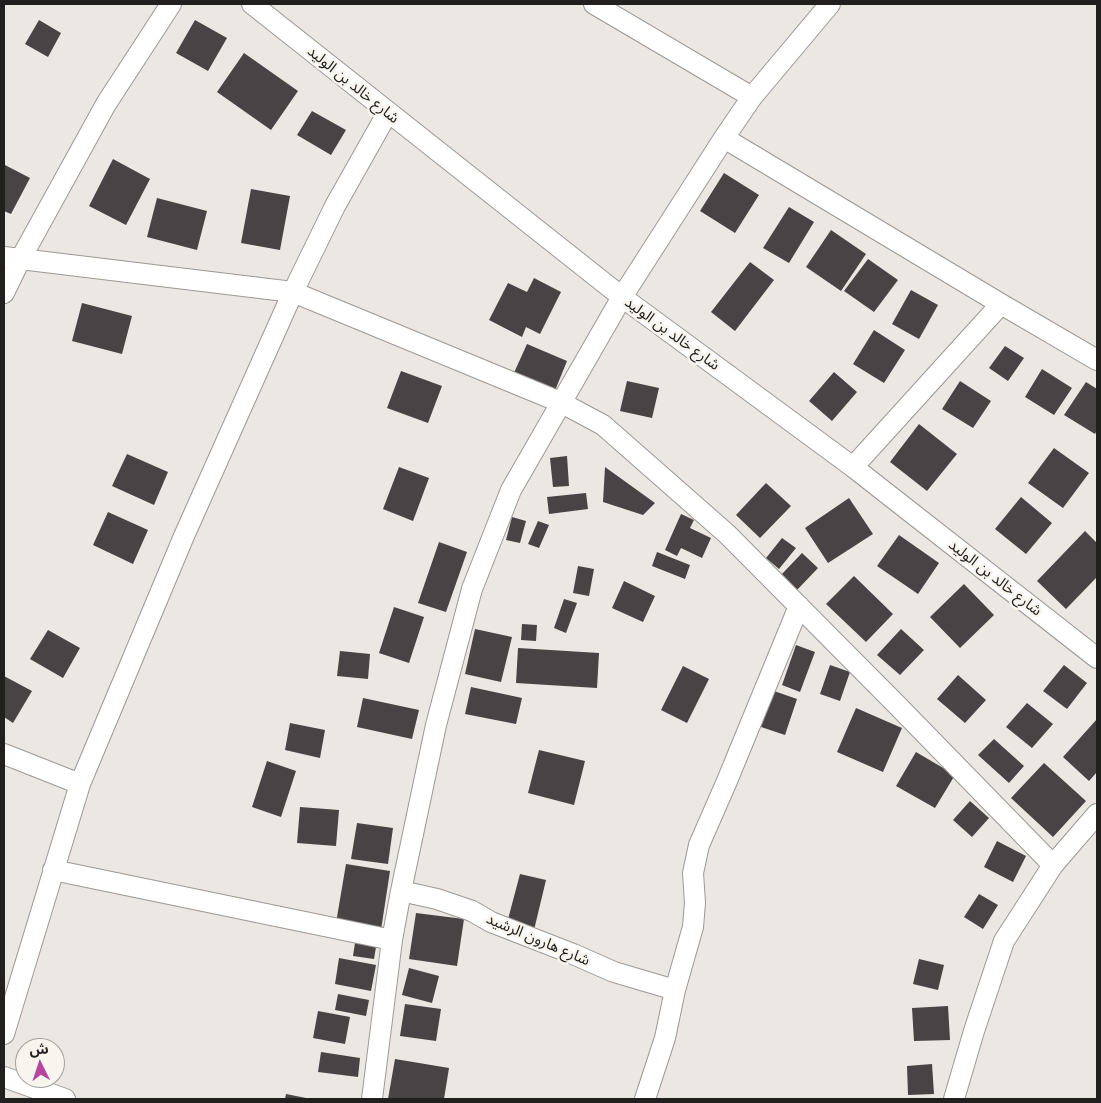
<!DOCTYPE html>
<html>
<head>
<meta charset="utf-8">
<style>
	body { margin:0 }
	#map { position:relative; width:1101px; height:1103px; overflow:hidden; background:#ebe7e2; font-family:"Open Sans","Noto Sans Arabic",sans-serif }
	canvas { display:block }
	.frame { position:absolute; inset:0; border:5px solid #22201f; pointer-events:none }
	.north { position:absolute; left:15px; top:1038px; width:50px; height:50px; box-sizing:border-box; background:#f8f5ef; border:1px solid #a2a09c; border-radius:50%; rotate:356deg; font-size:14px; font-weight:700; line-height:20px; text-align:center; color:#22201f }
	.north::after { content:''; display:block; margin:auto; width:18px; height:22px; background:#b846a1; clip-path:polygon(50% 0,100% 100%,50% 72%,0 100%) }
</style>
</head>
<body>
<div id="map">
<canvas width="1101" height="1103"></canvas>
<div class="frame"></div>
<div class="north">ش</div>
</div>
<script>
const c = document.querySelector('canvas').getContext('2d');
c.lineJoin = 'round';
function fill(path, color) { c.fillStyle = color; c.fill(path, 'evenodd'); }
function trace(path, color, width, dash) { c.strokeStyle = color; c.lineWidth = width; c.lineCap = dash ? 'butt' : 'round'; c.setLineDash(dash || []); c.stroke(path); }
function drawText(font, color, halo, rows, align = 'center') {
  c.font = font + ' "Open Sans","Noto Sans Arabic",sans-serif'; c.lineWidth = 5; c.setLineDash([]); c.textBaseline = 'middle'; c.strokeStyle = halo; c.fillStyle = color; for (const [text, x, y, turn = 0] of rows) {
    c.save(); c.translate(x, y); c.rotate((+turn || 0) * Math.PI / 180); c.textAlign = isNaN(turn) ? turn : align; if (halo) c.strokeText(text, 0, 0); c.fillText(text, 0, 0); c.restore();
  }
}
const building = new Path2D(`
	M39 20 61 33 48 57 25 44Z
	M195 20 227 38 208 71 176 53Z
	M244 53 298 91 271 130 217 92Z
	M312 111 346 130 331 155 297 135Z
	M113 159 150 179 126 225 89 206Z
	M5 165 30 178 11 214 4 211Z
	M724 173 759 195 735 233 700 211Z
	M251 189 290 196 280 250 241 243Z
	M157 198 207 211 197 250 147 237Z
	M789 207 814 222 789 263 763 248Z
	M831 230 866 254 841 291 806 267Z
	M868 259 898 280 874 312 844 291Z
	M750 262 774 280 735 331 711 312Z
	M534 278 561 292 540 334 526 327 522 337 489 320 508 283 527 292Z
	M911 290 938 305 919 339 892 324Z
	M82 303 132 316 122 354 72 341Z
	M874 330 905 350 884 383 853 364Z
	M527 344 567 361 554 393 513 375Z
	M1005 346 1024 358 1008 381 989 368Z
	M1042 369 1072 388 1054 415 1025 397Z
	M401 371 442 386 428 423 387 408Z
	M834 372 857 392 832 421 809 401Z
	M627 381 659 388 652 418 620 411Z
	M960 381 991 401 973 428 942 409Z
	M1086 382 1097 389V430L1095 434 1064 415Z
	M919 424 957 454 927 491 890 462Z
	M1054 448 1089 473 1063 508 1028 483Z
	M127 454 168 472 154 505 112 486Z
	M567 456 569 486 553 487 550 458Z
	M399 467 429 478 413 521 383 509Z
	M605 467 655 503 643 515 603 502Z
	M766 483 791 506 760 538 736 515Z
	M586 493 588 509 549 514 547 497Z
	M1021 497 1052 523 1026 554 995 529Z
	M849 498 873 534 828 563 805 528Z
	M108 512 148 530 133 564 93 545Z
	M681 514 694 520 690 528 711 538 702 558 681 548 677 556 665 550Z
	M512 517 526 521 520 543 506 540Z
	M538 521 549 525 539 548 528 544Z
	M1085 531 1097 543V577L1066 609 1037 581Z
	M899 535 939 563 918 594 877 566Z
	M782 538 796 548 779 569 766 558Z
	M439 542 467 552 446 612 418 603Z
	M657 552 690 565 685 579 652 566Z
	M802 553 818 568 797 590 781 575Z
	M578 566 594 569 589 596 573 593Z
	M854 576 893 614 866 642 826 604Z
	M624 581 655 596 643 622 612 608Z
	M964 584 994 615 960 648 930 617Z
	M564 599 577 603 566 633 554 628Z
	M394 607 424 617 409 663 379 653Z
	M522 624 537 625 536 641 521 640Z
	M475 629 512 637 501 682 465 674Z
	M901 629 924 650 900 675 877 655Z
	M48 630 80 648 63 678 30 659Z
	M796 645 815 652 800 692 782 685Z
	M518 648 599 653 597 688 516 683Z
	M340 651 370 654 368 679 337 676Z
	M830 665 850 672 840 701 820 694Z
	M1064 665 1087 683 1067 709 1043 691Z
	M683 666 709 679 687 723 661 710Z
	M958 675 986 700 965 723 937 699Z
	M4 676 32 691 13 723 4 717Z
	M471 687 522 698 516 724 465 714Z
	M774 691 797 699 785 735 761 727Z
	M363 698 419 710 412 739 357 727Z
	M1027 703 1053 724 1032 748 1006 727Z
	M856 708 902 728 883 772 837 752Z
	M1097 719V772L1089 781 1063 757Z
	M290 723 325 730 320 758 285 750Z
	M994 739 1024 766 1009 783 978 755Z
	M539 750 585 761 574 805 528 793Z
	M916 752 955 775 935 808 896 786Z
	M267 761 296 771 281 817 252 807Z
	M1044 763 1086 801 1053 837 1011 798Z
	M970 801 989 818 972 837 953 820Z
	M300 807 339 810 336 846 297 843Z
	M357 823 393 828 388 864 351 859Z
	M997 841 1026 856 1013 882 984 867Z
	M346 864 390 871 381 930 336 923Z
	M520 874 546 880 534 930 507 923Z
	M979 894 998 905 983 929 964 917Z
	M416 913 464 919 457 966 409 959Z
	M355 943 376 947 374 959 353 956Z
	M339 958 376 965 371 991 335 984Z
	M919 959 944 965 938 990 913 984Z
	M409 968 439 976 432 1003 402 995Z
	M338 994 369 1000 366 1016 335 1010Z
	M405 1004 441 1009 436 1041 400 1036Z
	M948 1006 950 1040 914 1041 912 1008Z
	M318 1011 350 1017 345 1044 313 1038Z
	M321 1052 360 1058 358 1077 318 1072Z
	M395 1059 449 1068 444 1099H388Z
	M932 1064 934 1094 908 1095 907 1066Z
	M286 1094 306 1098V1099H285Z`);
const street = new Path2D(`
	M252 4 622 297 853 467 1097 658
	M594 4 752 97
	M724 138 1001 304 1097 360
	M4 257 293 292 560 402 603 425 727 534 896 704 1053 865
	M4 293 20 260 106 104 171 4
	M853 467 1001 304
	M4 754 80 784
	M53 870 392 940
	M401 891 437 899 472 911 491 922 573 954 614 972 675 990
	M4 1034 80 784 184 536 293 292 335 206 388 112
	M4 1077 65 1099
	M372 1099 392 940 401 891 436 725 472 589 511 490 622 297 724 138 752 97 830 4
	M645 1099 665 1038 675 990 693 927 695 903 693 873 699 845 727 781 799 606
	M954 1099 974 1031 1004 941 1053 865 1097 814`);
const streetNames = [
	["شارع خالد بن الوليد",353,85,39],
	["شارع خالد بن الوليد",672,334,36],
	["شارع خالد بن الوليد",995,578,38],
	["شارع هارون الرشيد",538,940,23]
];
fill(building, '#484345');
trace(street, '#9c9994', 22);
trace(street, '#fff', 20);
drawText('15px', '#22201f', '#f8f5ef', streetNames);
</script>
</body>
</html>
